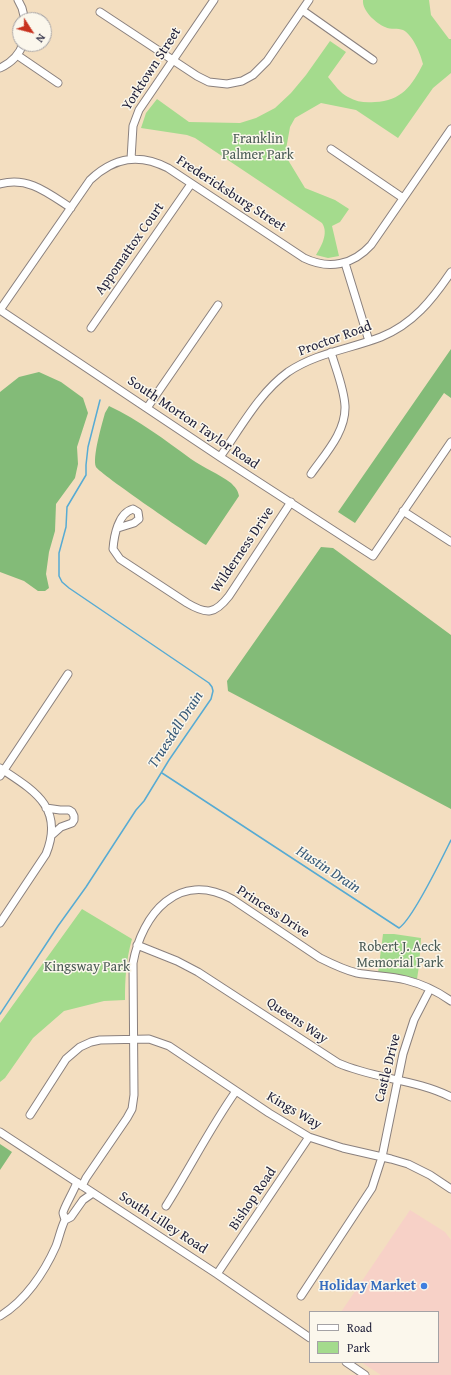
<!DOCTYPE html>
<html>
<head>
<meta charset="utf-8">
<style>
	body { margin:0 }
	#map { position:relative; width:451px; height:1375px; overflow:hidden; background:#f3dec0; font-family:"Gentium Book Plus",serif }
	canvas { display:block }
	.legend { position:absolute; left:309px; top:1311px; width:130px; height:52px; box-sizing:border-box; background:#fbf7ec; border:1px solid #a4a2a5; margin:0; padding:5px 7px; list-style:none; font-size:12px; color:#22223b }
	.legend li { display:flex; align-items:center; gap:8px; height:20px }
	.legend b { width:20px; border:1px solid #a4a2a5 }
	.north { position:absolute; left:12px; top:12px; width:40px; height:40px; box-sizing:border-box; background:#fbf7ec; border:1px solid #a4a2a5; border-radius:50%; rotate:126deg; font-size:11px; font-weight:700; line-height:16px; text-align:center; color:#22223b }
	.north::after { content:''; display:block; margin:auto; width:14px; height:18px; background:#c8321e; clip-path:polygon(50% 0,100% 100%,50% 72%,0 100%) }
</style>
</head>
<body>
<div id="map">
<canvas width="451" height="1375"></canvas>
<ul class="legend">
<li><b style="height:5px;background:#fff"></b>Road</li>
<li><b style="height:11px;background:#a4db8d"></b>Park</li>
</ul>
<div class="north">N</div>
</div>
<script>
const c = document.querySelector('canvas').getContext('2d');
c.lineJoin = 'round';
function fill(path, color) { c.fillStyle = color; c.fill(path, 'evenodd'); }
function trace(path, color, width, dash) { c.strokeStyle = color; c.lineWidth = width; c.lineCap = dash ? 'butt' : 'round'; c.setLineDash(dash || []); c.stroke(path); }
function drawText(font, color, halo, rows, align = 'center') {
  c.font = font + ' "Gentium Book Plus",serif'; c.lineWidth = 3; c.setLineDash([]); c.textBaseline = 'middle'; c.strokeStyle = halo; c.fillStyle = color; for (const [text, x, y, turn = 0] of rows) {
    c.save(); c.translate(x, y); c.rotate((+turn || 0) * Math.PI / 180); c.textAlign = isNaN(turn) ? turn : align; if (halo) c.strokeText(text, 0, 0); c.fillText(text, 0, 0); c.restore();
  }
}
const built = new Path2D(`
	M410 1210 445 1232 451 1240V1375H381L361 1362H438V1312H341Z`);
const green = new Path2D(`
	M363 0H429L431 15 449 39H451V73L433 88 398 138 356 110 321 103 295 118 290 127 285 155 305 188 335 200 349 209 340 222 332 226 339 256 328 258 316 255C321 247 329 233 322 223L195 138 187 135 141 128 146 113 157 99 189 122 240 123 256 118 275 108 291 93 306 75 330 41 346 52 328 77C334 84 340 93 348 97 357 102 365 103 375 102 401 101 412 86 423 64 421 55 413 35 403 30 398 28 391 30 385 27 376 23 362 11 363 0Z
	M82 909 132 939C126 960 125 979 125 1000L104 1001 64 1011 33 1038 5 1078 0 1082V1023Z
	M383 934H394L421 938 419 966 417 979 402 975 378 973Z`);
const forest = new Path2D(`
	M451 349V398L444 393 355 523 338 512Z
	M39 372 61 382 83 398 88 413 77 447 78 464 75 478 56 504 55 531 49 552 46 574 49 588 45 591H38L24 581 0 572V392L19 377Z
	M109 406C139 420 165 440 191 459 204 468 219 474 231 483 235 487 238 490 239 496L206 545C195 539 99 473 96 467 92 458 102 424 105 413Z
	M321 547 333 548 451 635V809L228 691 227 681Z
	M0 1144 12 1152 0 1170Z`);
const stream = new Path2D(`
	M162 773 399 928C413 919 442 858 451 840
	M0 1014 58 926 86 887 136 810 144 801 169 760 211 699 213 691 212 687 209 683 69 588 62 582 59 576V553L66 527 67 507 86 475V465L88 447 100 400`);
const minor = new Path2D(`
	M18 0 22 8 25 20
	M302 10 373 60
	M100 12 197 76 209 82 227 84 242 81 253 75 267 61 309 0
	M17 55 58 83
	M0 68C11 63 19 55 23 44
	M331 149 403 198
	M131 159 133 126 139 110 214 0
	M0 184C28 176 48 193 71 208
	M345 263 369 341
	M0 310 90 180C114 157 139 153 168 168L304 258C329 270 353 265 371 245L451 129
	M0 310 220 457 373 556 451 442
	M91 328 191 184
	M147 408 218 305
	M220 457C240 429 259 393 288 372 316 353 350 349 381 337 413 324 432 300 451 272
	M311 474C325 454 346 432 345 406 344 388 336 370 331 352
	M403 511 451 542
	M118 528 134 523 139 519 138 512 133 509C118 513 114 536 113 549L120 559 187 603C207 615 215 614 229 596L291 502
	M0 768C33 790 65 807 46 854L0 923
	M0 776 68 674
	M46 808 60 810H69L72 812 74 816V820L72 823 61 827 52 835
	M137 945 177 961 198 972 338 1063C374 1079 415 1079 451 1097
	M30 1115 66 1059 80 1047 91 1042 100 1040 149 1039 169 1046 269 1113 309 1137 343 1148 391 1159 408 1164 430 1175 451 1189
	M0 1132 217 1274 310 1338
	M77 1182C75 1189 63 1209 63 1213 63 1214 65 1219 65 1220L71 1217 83 1200 93 1193
	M82 1186 86 1178 127 1118 132 1109 134 1095 133 963C142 914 178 870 232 899L320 958C332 964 344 970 357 973 373 976 390 976 406 980 422 984 437 991 451 1001
	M166 1206C190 1168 210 1128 236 1091
	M217 1274 309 1137
	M301 1296 372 1188 382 1157 403 1054 414 1020 430 989
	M0 1316C25 1301 44 1273 56 1246 59 1238 61 1228 65 1220
	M346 1362 365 1375`);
const markers = [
	[424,1286,4,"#3f7fe0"]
];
const streetNames = [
	["Yorktown Street",152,69,-57],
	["Fredericksburg Street",231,194,33],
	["Appomattox Court",130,249,-55],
	["Proctor Road",335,339,-20],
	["South Morton Taylor Road",193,423,34],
	["Wilderness Drive",243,550,-56],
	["Princess Drive",273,912,33],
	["Queens Way",297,1021,34],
	["Castle Drive",388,1068,-76],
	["Kings Way",294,1111,30],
	["Bishop Road",253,1199,-56],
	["South Lilley Road",163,1223,33]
];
const parkNames = [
	["Franklin",258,139],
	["Palmer Park",258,155],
	["Robert J. Aeck",400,947],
	["Memorial Park",400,963],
	["Kingsway Park",87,967]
];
const shopNames = [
	["Holiday Market",416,1286]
];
const waterNames = [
	["Truesdell Drain",176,730,-57],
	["Hustin Drain",328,870,33]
];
fill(built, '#f7d1c7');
fill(green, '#a4db8d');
fill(forest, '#83bb78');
trace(stream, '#57abd3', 1.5);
trace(minor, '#8a807e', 9);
trace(minor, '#fff', 7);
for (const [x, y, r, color] of markers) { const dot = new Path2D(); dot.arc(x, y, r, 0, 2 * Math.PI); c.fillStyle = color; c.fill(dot); trace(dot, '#fbf7ec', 1.5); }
drawText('14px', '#22223b', '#fbf7ec', streetNames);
drawText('14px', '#495a54', '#fbf7ec', parkNames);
drawText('bold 14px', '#366cbe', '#fbf7ec', shopNames, 'right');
drawText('italic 15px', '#375978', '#fbf7ec', waterNames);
</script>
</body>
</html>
